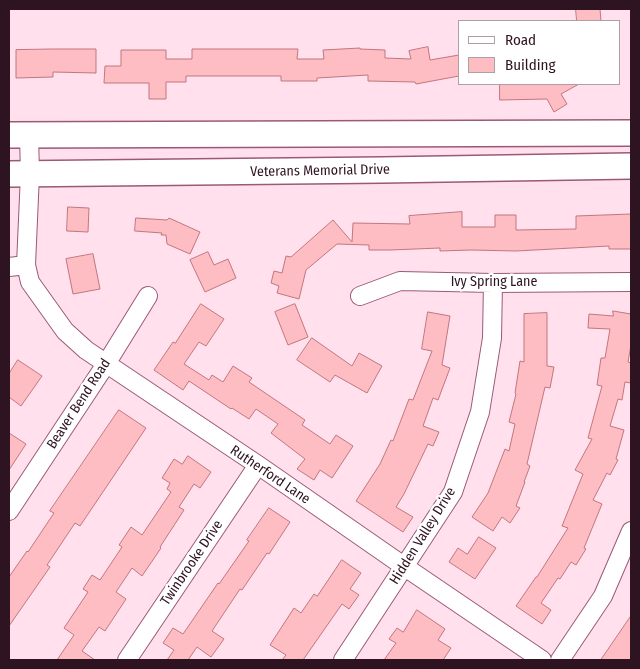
<!DOCTYPE html>
<html>
<head>
<meta charset="utf-8">
<style>
	body { margin:0 }
	#map { position:relative; width:640px; height:669px; overflow:hidden; background:#ffe0ec; font-family:"Fira Sans Condensed",sans-serif }
	canvas { display:block }
	.frame { position:absolute; inset:0; border:10px solid #2e1320; pointer-events:none }
	.legend { position:absolute; left:458px; top:20px; width:162px; height:65px; box-sizing:border-box; background:#fff; border:1px solid #aba1a6; margin:0; padding:6px 9px; list-style:none; font-size:15px; color:#2e1320 }
	.legend li { display:flex; align-items:center; gap:10px; height:25px }
	.legend b { width:25px; border:1px solid #aba1a6 }
</style>
</head>
<body>
<div id="map">
<canvas width="640" height="669"></canvas>
<div class="frame"></div>
<ul class="legend">
<li><b style="height:6px;background:#fff"></b>Road</li>
<li><b style="height:14px;background:#febcc3"></b>Building</li>
</ul>
</div>
<script>
const c = document.querySelector('canvas').getContext('2d');
c.lineJoin = 'round';
function fill(path, color) { c.fillStyle = color; c.fill(path, 'evenodd'); }
function trace(path, color, width, dash) { c.strokeStyle = color; c.lineWidth = width; c.lineCap = dash ? 'butt' : 'round'; c.setLineDash(dash || []); c.stroke(path); }
function drawText(font, color, halo, rows, align = 'center') {
  c.font = font + ' "Fira Sans Condensed",sans-serif'; c.lineWidth = 5; c.setLineDash([]); c.textBaseline = 'middle'; c.strokeStyle = halo; c.fillStyle = color; for (const [text, x, y, turn = 0] of rows) {
    c.save(); c.translate(x, y); c.rotate((+turn || 0) * Math.PI / 180); c.textAlign = isNaN(turn) ? turn : align; if (halo) c.strokeText(text, 0, 0); c.fillText(text, 0, 0); c.restore();
  }
}
const building = new Path2D(`
	M576 9H600L601 21H577Z
	M428 47 430 60 459 55V76L416 84 415 82 368 81V75L317 78V81H281V76H186V82H166V99H149V83H104L105 66H121V50H166V59H192V49H298L297 59H324L323 50 360 48V49L385 50V58L411 59 409 51Z
	M53 49H96V73L53 72V77L16 78V50Z
	M500 84H579L561 94 567 104 554 112 547 99 500 100Z
	M68 207 89 208 88 232 67 231Z
	M462 212V227H495V215H516V230L576 229V216L631 214V249H609V246L516 251 471 250 440 251V248L390 250H369V245L337 244 306 270 299 299 277 293 279 286 271 283 274 271 282 273 286 256 291 257 333 220 352 242 353 223 410 224 409 216Z
	M136 218 167 220 169 218 200 232 190 254 167 244 166 235H161L162 233 135 231Z
	M208 252 214 265 228 259 236 278 205 292 190 260Z
	M93 254 100 289 73 294 66 259Z
	M201 304 224 319 206 346 199 342 184 364 209 380 212 375 223 382 233 366 252 378 249 382 305 420 302 425 330 444 336 435 353 446 332 478 320 470 314 480 297 469 305 459 271 433 278 424 256 409 249 419 232 408 231 409 189 381 183 390 154 370 173 342 175 343Z
	M295 304 308 337 288 345 275 312Z
	M613 311 631 314V345L628 362 631 363V383L625 382 622 400 618 399 610 426 624 430 616 459 618 460 610 475 607 473 593 500 602 504 584 548 586 549 576 565 571 562 560 579 558 578 541 603 551 610 542 624 516 606 536 577H537L568 528 562 526 583 474 575 470 592 439 588 438 602 386 597 385 601 358H605L610 329 588 328 589 314 613 316Z
	M428 312 450 316 442 365 450 368 438 400 433 398 423 426 439 432 433 446 428 444 404 494 396 507 413 517 403 532 356 501 380 464 391 440 393 441 409 399 413 400 432 351 422 349Z
	M547 313V366L554 367 550 388 545 387 527 464 530 466 524 482H525L516 506 520 508 510 523 502 517 493 531 472 517 488 493 505 449 509 451 515 424 509 422 516 394 515 393 520 361 524 362V314Z
	M312 338 352 366 359 353 382 366 367 393 335 375 330 382 297 360Z
	M18 360 42 376 21 406 9 397V374Z
	M119 410 146 428 80 526 75 523 47 565 50 567 9 626V577L27 551 28 552 54 513 50 511Z
	M9 433 26 444 9 470Z
	M188 456 211 472 200 488 194 484 179 507 184 510 160 547 161 548 142 576 132 568 116 592 126 599 105 631 99 627 82 651 95 660H57L74 635 64 628 88 592 83 589 92 575 100 580 122 547 119 545 131 527 142 535 171 492 167 489 170 483 162 478 174 459 182 464Z
	M269 508 290 522 269 554 267 553 242 590 240 589 212 631 224 639 211 657 197 647 188 660H167L174 650 163 643 173 628 183 634 218 583 219 584 249 541 247 540Z
	M479 537 496 548 475 579 449 562 458 548 467 554Z
	M342 560 361 573 350 589 359 595 349 609 342 604 303 660H282L286 655 270 645 294 608 301 613 314 594 317 596Z
	M417 610 445 629 438 640 451 648 443 660H384L396 643 389 639 397 628 403 632Z
	M631 616V660H601Z`);
const street = new Path2D(`
	M29 135 30 174 26 265 30 282 65 331 86 350 258 465 405 567 542 660
	M9 267 26 265
	M360 296 400 281 493 283 631 282
	M9 511 106 364 148 296
	M127 660 258 465
	M343 660 453 492 480 412 492 338 493 283
	M560 660 603 596 631 531`);
const secondary = new Path2D(`
	M9 135 631 133
	M9 174 382 170 631 166`);
const streetNames = [
	["Veterans Memorial Drive",320,171,-1],
	["Ivy Spring Lane",494,282],
	["Beaver Bend Road",79,404,-57],
	["Rutherford Lane",270,475,34],
	["Hidden Valley Drive",423,536,-58],
	["Twinbrooke Drive",192,563,-56]
];
fill(building, '#febcc3');
trace(building, '#c1767f', 1);
trace(street, '#9b5977', 20);
trace(secondary, '#9b5977', 28);
trace(street, '#fff', 18);
trace(secondary, '#fff', 25);
drawText('14px', '#2e1320', '#fff', streetNames);
</script>
</body>
</html>
